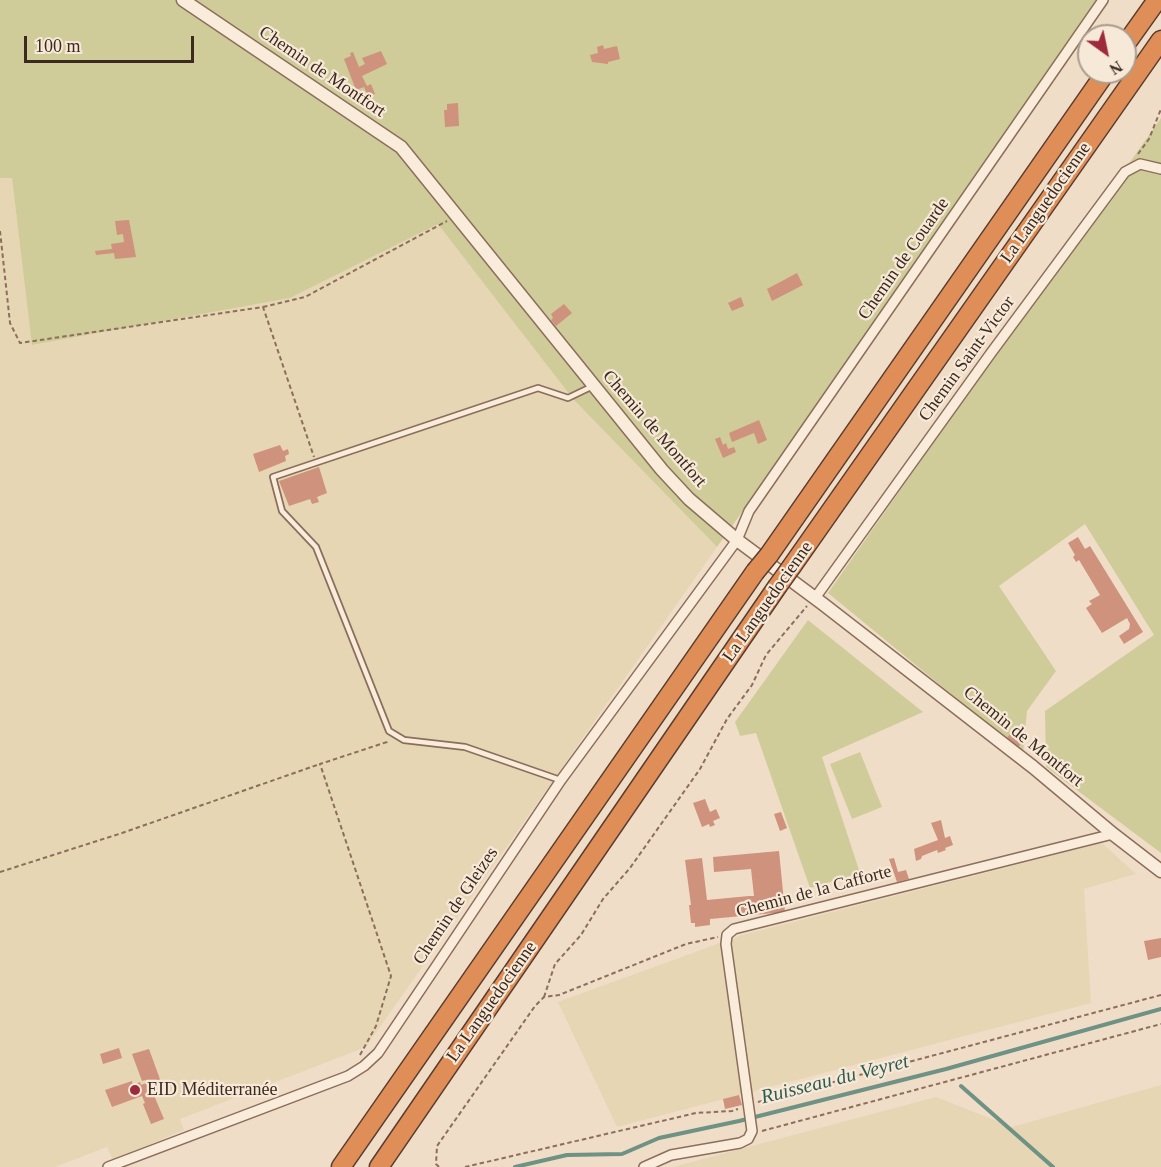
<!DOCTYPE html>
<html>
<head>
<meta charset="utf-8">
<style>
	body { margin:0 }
	#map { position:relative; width:1161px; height:1167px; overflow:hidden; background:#f0ddc7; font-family:Georgia,serif }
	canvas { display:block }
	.north { position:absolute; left:1077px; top:24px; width:60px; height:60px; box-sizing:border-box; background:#f7e9d7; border:2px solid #ac9c8e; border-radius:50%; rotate:147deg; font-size:16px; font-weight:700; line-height:24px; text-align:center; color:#3c2920 }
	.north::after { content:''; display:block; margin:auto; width:21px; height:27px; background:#9d2a3d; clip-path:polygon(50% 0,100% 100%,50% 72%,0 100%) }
	.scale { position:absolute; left:24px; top:36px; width:170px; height:27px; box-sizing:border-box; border:3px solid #3c2920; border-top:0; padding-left:8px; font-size:18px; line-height:21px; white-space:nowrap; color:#3c2920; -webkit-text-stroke:4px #f7e9d7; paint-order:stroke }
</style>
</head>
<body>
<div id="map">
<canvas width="1161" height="1167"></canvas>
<div class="north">N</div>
<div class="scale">100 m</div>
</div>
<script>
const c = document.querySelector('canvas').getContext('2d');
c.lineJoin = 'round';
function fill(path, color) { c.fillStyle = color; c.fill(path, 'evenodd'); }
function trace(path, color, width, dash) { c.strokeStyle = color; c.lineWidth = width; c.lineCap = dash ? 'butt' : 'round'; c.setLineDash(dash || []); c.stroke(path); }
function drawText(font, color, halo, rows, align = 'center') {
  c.font = font + ' Georgia,serif'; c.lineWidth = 4.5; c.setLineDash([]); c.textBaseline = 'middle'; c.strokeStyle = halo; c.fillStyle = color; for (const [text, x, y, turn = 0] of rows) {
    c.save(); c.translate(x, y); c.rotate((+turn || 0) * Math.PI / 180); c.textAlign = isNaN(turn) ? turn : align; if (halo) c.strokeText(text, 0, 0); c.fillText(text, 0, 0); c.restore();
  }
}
const farmland = new Path2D(`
	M0 178H12L33 345 290 298 438 223 573 399 717 547 366 1047 180 1119 184 1130 113 1160 107 1147 55 1167H0Z
	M1102 843 1136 874 1084 889 1091 1003 617 1127 558 1002 742 935Z
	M1161 1085V1167H673L936 1097 1012 1127Z`);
const green = new Path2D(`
	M0 0H1108L717 547 573 399 438 224 290 298 32 345 12 178H0Z
	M1161 118V853L1046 767 1045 711 1154 635 1085 524 999 586 1056 671 1027 711 1023 753 828 593Z
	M808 620 923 712 822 757 860 873 810 888 756 733 740 736 735 722Z
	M860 752 882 807 852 819 830 764Z`);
const stream = new Path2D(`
	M961 1086 1053 1167
	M515 1167 567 1155 622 1154 659 1138 739 1121 946 1069 1161 1009`);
const building = new Path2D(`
	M603 45 604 49 617 46 620 59 608 62V64L592 62 590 55 598 53 597 47Z
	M381 51 387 64 362 76 367 86 371 84 375 94 368 96 364 87 356 90 344 59 351 56 350 53 353 52 359 67 365 64 362 58Z
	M458 103 459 126 445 127 444 110H447V104Z
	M129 220 136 257 115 259 114 253 96 255 95 251 112 249 111 244 124 242 123 234 117 235 115 221Z
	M797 273 803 285 772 301 767 289Z
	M741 297 744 306 732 311 728 303Z
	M564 304 572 313 556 326 551 320 553 318 551 314Z
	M759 420 767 440 758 444 754 433 732 442 729 433Z
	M720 437 723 445 726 443 728 449 734 447 736 452 723 458 715 439Z
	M280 445 283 451 288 449 289 454 285 456 286 461 259 472 253 454Z
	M319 467 327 493 317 497 319 502 312 504 310 499 289 506 279 481Z
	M1078 537 1085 549 1090 546 1143 632 1124 644 1119 636 1129 629 1130 624 1127 618 1102 633 1086 608 1092 604 1089 601 1100 595 1079 560 1076 562 1073 557 1075 555 1068 543Z
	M1012 732 1023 741 1017 749 1005 740Z
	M705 799 710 812 716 809 720 818 713 821 715 825 710 827 709 824 702 827 693 803Z
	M781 812 787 828 780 831 774 814Z
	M941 820 945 838 950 836 953 845 945 848 946 850 938 853 937 850 922 856 921 859 916 861 914 849 938 840 931 823Z
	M779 851 785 912 710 919V925L695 927V923H691L689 905H691L685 860 702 858 707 900 749 896H754L751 869 714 872 713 857Z
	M894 858 898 872 906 870 909 879 897 882 889 859Z
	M1161 938V957L1148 960 1144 941Z
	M119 1048 122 1058 103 1064 100 1054Z
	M149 1049 161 1082 150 1086 164 1119 151 1124 143 1104 145 1103 142 1096 112 1107 105 1090 132 1081 133 1085 140 1082 141 1085 146 1083 145 1080 142 1081 132 1054Z
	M739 1095 742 1105 725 1109 723 1099Z`);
const path = new Path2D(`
	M1138 154 1149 139 1161 109
	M0 231 10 323 20 343 263 307 314 457
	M263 307 305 297 447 221
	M0 872 122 833 320 764
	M544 997 555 964 581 935 603 899 630 868 700 769 727 719 752 685 766 655 807 606
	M360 1055 376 1026 391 976 320 764 387 742V740
	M758 1102 1161 995
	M762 1131 1161 1024
	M439 1167 436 1164 437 1146 535 1006 544 997 559 995 686 944 718 937
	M465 1167 696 1113 732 1111 738 1109`);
const service = new Path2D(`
	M560 780 465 747 404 740 389 731 316 547 282 511 273 477 538 388 568 398 593 386`);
const minor = new Path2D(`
	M815 598 991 353 1125 172 1140 164 1161 169
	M108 1167 348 1076 364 1066 378 1053 561 780 737 540 749 511 1103 0
	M644 1167 671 1155 740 1143 748 1139 752 1131 726 944 727 935 734 929 1113 834`);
const tertiary = new Path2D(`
	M183 0 401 147 662 470 689 499 737 540 823 604 1033 767 1113 834 1161 871`);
const motorway = new Path2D(`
	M1125 45 1157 0
	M769 555 1106 72
	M792 566 1161 40
	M341 1167 755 572
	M379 1167 777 587`);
const motorwayBridge = new Path2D(`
	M755 572 769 555
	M777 587 792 566`);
const markers = [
	[135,1090,6,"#9d2a3d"]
];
const streetNames = [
	["Chemin de Montfort",322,72,34],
	["La Languedocienne",1046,203,-55],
	["Chemin de Couarde",904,259,-55],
	["Chemin Saint-Victor",967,359,-54],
	["Chemin de Montfort",654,429,49],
	["La Languedocienne",768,602,-55],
	["Chemin de Montfort",1023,737,39],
	["Chemin de la Cafforte",814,892,-15],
	["Chemin de Gleizes",456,906,-56],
	["La Languedocienne",492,1002,-55]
];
const poiNames = [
	["EID Méditerranée",147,1090]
];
const waterNames = [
	["Ruisseau du Veyret",835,1080,-14]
];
fill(farmland, '#e6d6b4');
fill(green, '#cfcc9a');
trace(stream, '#6e9284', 4);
fill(building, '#cf927c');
trace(service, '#8c6e5c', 8);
trace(minor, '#8c6e5c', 12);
trace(tertiary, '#8c6e5c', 15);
trace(motorway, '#5a3d30', 21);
trace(path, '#8c6e5c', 2, [4.5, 3]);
trace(service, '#faecdb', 4.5);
trace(minor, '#faecdb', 9);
trace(tertiary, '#faecdb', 12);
trace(motorway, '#e08e57', 18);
trace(motorwayBridge, '#5a3d30', 21, []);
trace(motorwayBridge, '#e08e57', 18);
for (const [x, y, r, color] of markers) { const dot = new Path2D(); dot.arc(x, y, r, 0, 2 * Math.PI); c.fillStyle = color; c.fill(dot); trace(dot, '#f7e9d7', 2); }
drawText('18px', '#3c2920', '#f7e9d7', streetNames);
drawText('18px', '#3c2920', '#f7e9d7', poiNames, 'left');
drawText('italic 20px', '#2f5c52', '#f7e9d7', waterNames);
</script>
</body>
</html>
